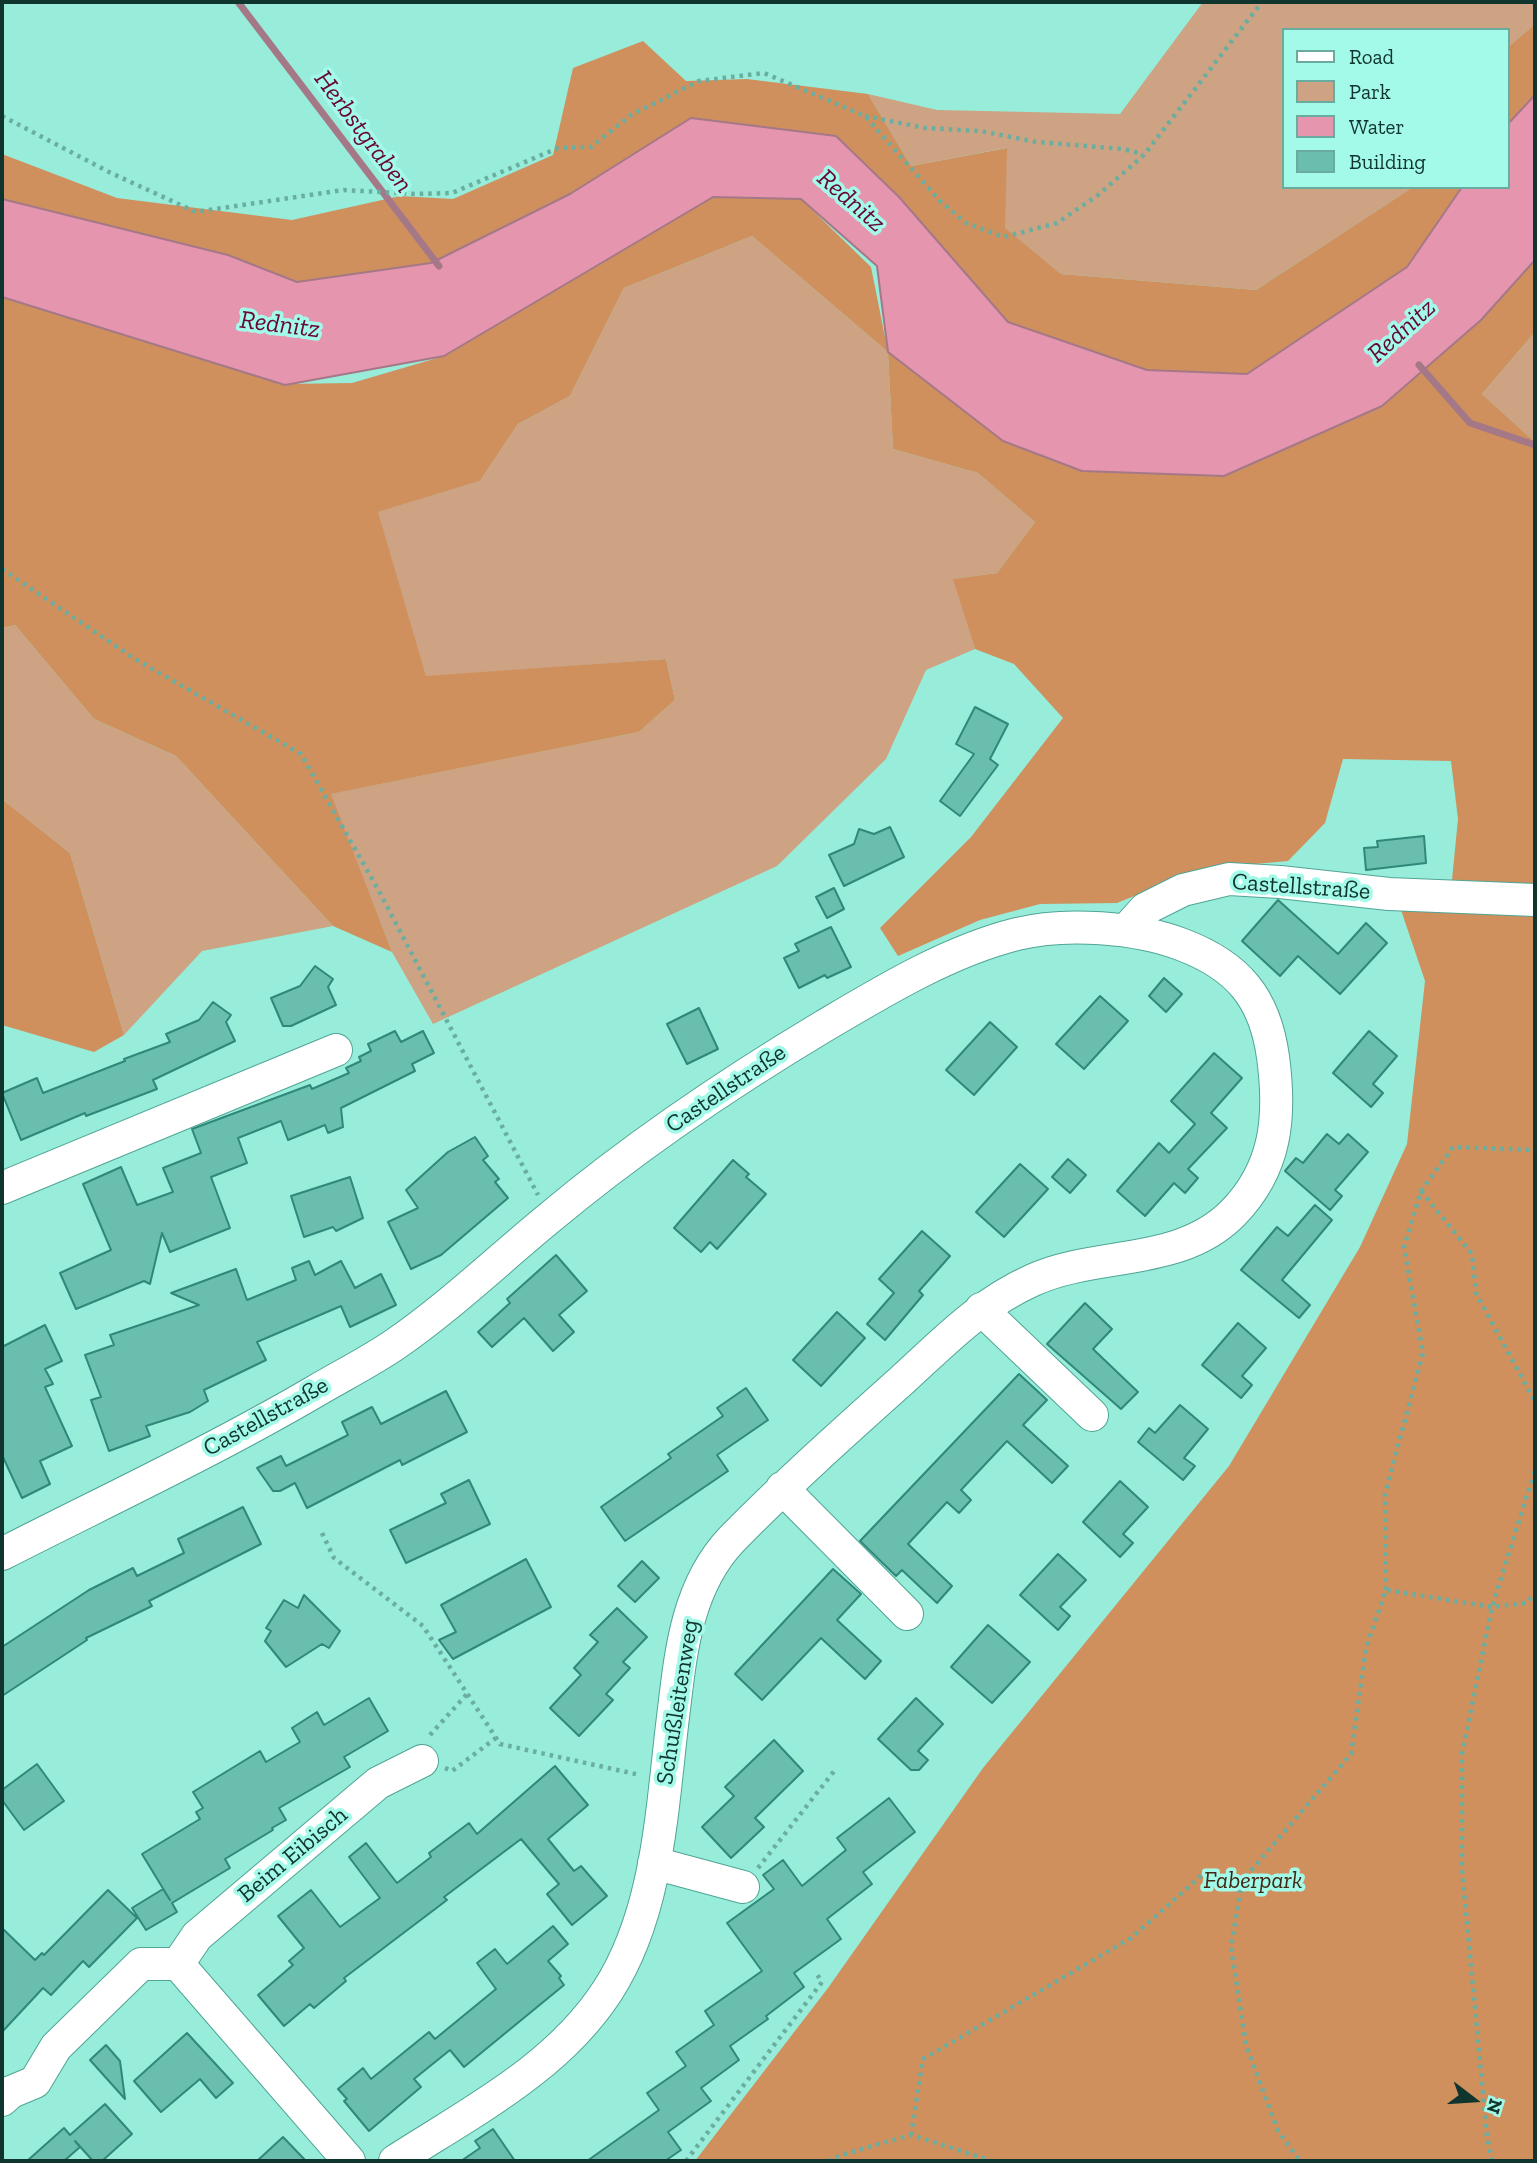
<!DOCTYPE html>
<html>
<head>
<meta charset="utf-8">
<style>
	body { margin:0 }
	#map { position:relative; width:1537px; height:2163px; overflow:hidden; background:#97ecda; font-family:"Zilla Slab",serif }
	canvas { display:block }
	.frame { position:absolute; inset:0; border:4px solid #10352e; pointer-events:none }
	.legend { position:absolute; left:1282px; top:28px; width:228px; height:161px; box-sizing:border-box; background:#a4fae8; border:2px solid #69ab9e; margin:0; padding:9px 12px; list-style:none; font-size:21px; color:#10352e }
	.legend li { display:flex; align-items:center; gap:14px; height:35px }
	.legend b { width:35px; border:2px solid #69ab9e }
	.north { position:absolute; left:1439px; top:2065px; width:70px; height:70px; -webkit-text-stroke:5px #a4fae8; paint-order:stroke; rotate:107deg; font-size:19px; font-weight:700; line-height:28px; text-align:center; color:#10352e }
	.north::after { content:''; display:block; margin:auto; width:24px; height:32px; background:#10352e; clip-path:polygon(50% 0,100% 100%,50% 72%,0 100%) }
</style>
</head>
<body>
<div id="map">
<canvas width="1537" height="2163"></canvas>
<div class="frame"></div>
<ul class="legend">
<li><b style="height:9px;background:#fff"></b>Road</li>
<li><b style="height:19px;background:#cda383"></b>Park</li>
<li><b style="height:19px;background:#e595ae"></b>Water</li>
<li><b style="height:19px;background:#69bead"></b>Building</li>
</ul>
<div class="north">N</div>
</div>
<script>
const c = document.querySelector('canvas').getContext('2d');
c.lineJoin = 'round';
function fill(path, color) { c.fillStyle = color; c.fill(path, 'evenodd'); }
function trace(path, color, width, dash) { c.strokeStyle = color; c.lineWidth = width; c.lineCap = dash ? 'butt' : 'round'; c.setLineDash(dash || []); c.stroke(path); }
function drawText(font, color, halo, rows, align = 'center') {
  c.font = font + ' "Zilla Slab",serif'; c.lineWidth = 7; c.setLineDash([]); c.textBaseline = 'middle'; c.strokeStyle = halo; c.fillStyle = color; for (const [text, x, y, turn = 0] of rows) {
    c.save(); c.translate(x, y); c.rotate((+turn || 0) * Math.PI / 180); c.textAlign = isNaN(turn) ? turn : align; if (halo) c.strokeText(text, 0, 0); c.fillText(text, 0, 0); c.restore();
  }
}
const green = new Path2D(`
	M1203 2H1535V24L1507 48V30H1283V187H1413L1256 290 1061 274 1004 228 1006 148 911 166 868 94 937 110 1120 114Z
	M752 236 888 352 893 449 978 473 1035 522 997 573 954 579 975 649 926 670 886 759 777 866 433 1024 392 952 330 794 639 732 675 700 666 659 426 677 377 512 480 481 518 424 570 396 624 288Z
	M1535 332V442L1482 394Z
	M15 625 94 719 176 756 333 926 202 951 124 1035 70 853 2 799V628Z`);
const forest = new Path2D(`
	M1535 24V95L1507 125V48Z
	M643 41 686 81 747 79 868 94 911 166 1007 148 1005 228 1061 274 1256 290 1413 187H1462L1407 267 1247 374 1147 370 1008 322 899 197 691 118 570 194 431 263 364 284 297 282 228 255 2 199V154L117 198 292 220 400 196 453 199 553 155 573 68Z
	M713 197 801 199 871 267 888 352 1003 441 1481 320 1535 260V332L1482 394 1535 442V890H1451L1458 819 1451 761 1343 759 1325 823 1288 861 1201 869 1117 903 1040 904 980 920 898 956 880 928 971 837 1063 718 1014 664 975 649 953 579 997 573 1035 522 978 473 893 449 888 352 752 236 624 288 570 396 518 424 480 481 378 512 426 676 666 659 675 700 639 732 331 794 392 952 333 926 176 756 94 719 15 625 2 628V297L285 384 352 383 444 356Z
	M2 799 70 853 124 1035 94 1052 2 1025Z
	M1400 907 1535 908V1226L1533 1227 1535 1293V2161H695L828 1988 983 1768 1229 1466 1360 1247 1407 1144 1425 981Z`);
const water = new Path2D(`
	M1535 95V260L1481 320 1382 406 1224 476 1082 471 1003 441 888 352 877 266 801 199 713 197 444 356 285 385 2 297V199L228 255 297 282 431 263 570 194 691 118 836 136 899 197 1008 322 1147 370 1247 374 1407 267 1462 187H1507V125Z`);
const stream = new Path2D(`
	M238 2 439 266
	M1419 365 1470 423 1535 445`);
const building = new Path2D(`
	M975 707 1008 724 990 759 998 765 960 816 940 801 974 754 956 744Z
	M890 827 904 857 844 886 829 855 854 844 859 829 874 834Z
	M1424 836 1426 863 1366 870 1364 848 1378 847 1377 841Z
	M834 888 844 909 827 918 816 897Z
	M1278 900 1338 954 1366 923 1387 943 1340 994 1298 956 1280 976 1242 941Z
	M831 927 851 967 827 978 825 975 799 988 784 958 799 951 795 944Z
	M315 966 333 979 328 987 336 1005 291 1026H283L271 998 300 986Z
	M1164 978 1182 994 1166 1012 1149 996Z
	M1100 996 1128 1021 1084 1069 1056 1044Z
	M213 1002 231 1015 226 1022 235 1041 153 1080 157 1089 86 1116 85 1113 21 1140 2 1093 37 1078 43 1093 125 1061 124 1059 170 1042 166 1034 199 1020Z
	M699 1008 718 1049 687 1064 667 1024Z
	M990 1022 1017 1047 974 1095 946 1070Z
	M395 1031 401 1042 423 1031 434 1053 412 1064 415 1071 341 1108 343 1127 328 1133 325 1125 288 1140 281 1121 238 1138 247 1163 211 1177 230 1228 170 1252 162 1233 150 1284 144 1281 76 1309 60 1273 111 1250 83 1184 121 1167 137 1205 173 1192 163 1168 201 1153 192 1129 310 1085 312 1089 349 1073 346 1068 361 1061 359 1057 371 1051 368 1044Z
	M1369 1031 1397 1056 1373 1084 1383 1093 1371 1107 1333 1073Z
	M1214 1053 1242 1078 1211 1113 1227 1128 1188 1169 1198 1178 1185 1193 1174 1183 1145 1216 1117 1191 1159 1143 1169 1153 1195 1124 1171 1101Z
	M1327 1134 1339 1144 1348 1134 1368 1152 1335 1190 1342 1196 1330 1210 1285 1171 1296 1158 1303 1163Z
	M475 1137 488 1156 483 1160 499 1179 495 1182 508 1198 441 1255 411 1269 388 1222 418 1208 406 1190 448 1152Z
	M1068 1159 1086 1175 1070 1193 1052 1177Z
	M733 1160 749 1174 746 1177 766 1194 717 1249 710 1242 701 1252 674 1228Z
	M1020 1164 1048 1189 1004 1237 976 1212Z
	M350 1177 363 1218 336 1231 333 1227 304 1237 291 1196Z
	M1315 1205 1332 1220 1282 1280 1310 1305 1299 1318 1241 1270 1277 1227 1288 1236Z
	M922 1231 950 1256 919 1291 923 1295 885 1340 867 1324 894 1293 879 1279Z
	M556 1255 587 1291 559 1315 574 1332 553 1351 524 1318 492 1347 478 1332 510 1303 507 1299Z
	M309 1261 315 1275 341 1261 355 1288 381 1274 396 1305 350 1327 341 1306 257 1342 266 1360 204 1390 208 1401 190 1412 146 1426 150 1436 109 1451 91 1400 101 1397 85 1355 114 1345 110 1335 199 1305 171 1293 236 1269 247 1300 296 1280 292 1268Z
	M1085 1303 1112 1329 1093 1349 1138 1392 1121 1409 1047 1344Z
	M837 1312 865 1338 821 1386 793 1360Z
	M1238 1323 1266 1348 1242 1376 1252 1385 1241 1398 1202 1365Z
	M45 1325 62 1361 45 1369 53 1384 45 1387 72 1446 40 1461 50 1484 22 1498 2 1455V1347Z
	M1019 1374 1047 1400 1023 1425 1068 1466 1052 1483 1007 1441 961 1490 971 1500 959 1513 947 1502 908 1544 952 1586 937 1603 902 1570 896 1576 860 1541Z
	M746 1388 768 1420 717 1455 728 1471 625 1541 601 1507 671 1458 668 1454 723 1416 717 1408Z
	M446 1391 467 1432 402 1465 400 1460 307 1508 295 1483 280 1491H273L257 1468 281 1456 286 1466 348 1435 342 1422 372 1407 381 1424Z
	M1180 1405 1208 1429 1184 1458 1195 1466 1183 1480 1138 1442 1149 1428 1155 1433Z
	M469 1480 490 1524 406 1563 390 1530 446 1503 441 1494Z
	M1120 1481 1148 1507 1123 1534 1133 1543 1120 1557 1083 1522Z
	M243 1507 261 1544 149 1601 152 1606 86 1638 87 1640 2 1696V1647L89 1590 133 1568 137 1576 184 1553 178 1539Z
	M1058 1554 1086 1580 1060 1607 1070 1616 1058 1630 1020 1595Z
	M526 1559 551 1607 453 1659 439 1640 456 1632 441 1605Z
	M642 1561 659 1578 635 1602 618 1586Z
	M833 1569 861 1594 837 1620 881 1661 865 1679 821 1638 762 1700 735 1674Z
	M304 1595 340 1631 329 1648 322 1644 286 1667 265 1641 271 1631 266 1628 284 1600 298 1608Z
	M617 1608 647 1637 623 1662 630 1668 606 1694 613 1700 579 1736 550 1708 581 1675 574 1668 598 1642 590 1635Z
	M988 1625 1030 1662 992 1703 951 1667Z
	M369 1698 388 1731 344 1757 350 1767 279 1808 286 1820 272 1828 273 1830 225 1859 230 1868 172 1903 177 1912 146 1930 132 1908 163 1889 170 1900 142 1854 200 1819 196 1812 203 1808 193 1792 260 1751 266 1762 300 1742 292 1728 317 1712 324 1725Z
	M916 1698 943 1724 918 1751 928 1760 919 1770H911L878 1739Z
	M774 1740 803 1771 755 1818 764 1827 731 1858 702 1827 734 1796 725 1787Z
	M37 1764 64 1801 24 1830 2 1800V1790Z
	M555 1766 588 1805 548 1839 574 1871 581 1866 607 1896 572 1925 547 1894 559 1884 521 1839 444 1897 447 1900 344 1978 346 1981 314 2008 310 2004 284 2026 258 1995 293 1965 289 1961 304 1948 278 1916 311 1890 340 1927 380 1898 349 1857 366 1843 397 1883 431 1857 429 1853 469 1823 477 1834Z
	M889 1798 915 1832 863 1872 872 1884 827 1919 841 1939 794 1973 804 1987 766 2016 768 2019 730 2046 739 2060 701 2088 711 2101 668 2132 681 2150 665 2161H587L659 2110 647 2093 686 2066 676 2052 714 2025 705 2011 762 1971 727 1923 774 1889 763 1875 783 1860 802 1886 846 1850 837 1838Z
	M108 1890 137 1918 89 1967 83 1961 51 1995 43 1988 2 2032V1928L35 1960 42 1953 44 1955Z
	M553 1926 568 1944 548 1961 561 1976 559 1978 564 1985 464 2067 450 2050 414 2079 421 2087 369 2131 344 2101 347 2099 338 2089 363 2068 371 2079 429 2032 435 2039 496 1989 477 1963 495 1949 507 1964Z
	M187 2033 233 2083 216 2098 200 2079 161 2112 134 2081Z
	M106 2045 120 2061 125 2099 90 2060Z
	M105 2104 132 2134 102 2161H93L75 2141 80 2147 64 2161H27L64 2128 70 2135Z
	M493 2129 515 2161H461L480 2148 475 2141Z
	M283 2137 306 2161H257Z`);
const path = new Path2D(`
	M2 116 111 173 196 212 344 190 415 194 452 193 558 148 591 147 631 115 699 81 764 73 865 116 940 201 966 223 1004 237 1057 223 1098 195 1144 155 1262 2
	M865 116 925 128 980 131 1037 142 1123 149 1143 154
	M2 569 135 659 301 754 380 893 538 1195
	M1421 1191 1472 1254 1476 1293 1535 1402
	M322 1533 334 1558 423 1626 500 1744 640 1775
	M1386 1590 1385 1494 1423 1353 1404 1247 1421 1191 1453 1147 1535 1150
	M430 1735 467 1694
	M445 1768 452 1771 496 1738
	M758 1868 835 1770
	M1242 1881 1231 1947 1246 2045 1278 2131 1300 2161
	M911 2135 923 2059 1131 1938 1203 1874 1242 1881 1351 1754 1366 1648 1386 1590 1492 1607 1526 1603 1535 1594
	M686 2161 822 1982 816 1973
	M828 2161 841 2155 911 2135 992 2161
	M1492 2161 1487 2136 1462 1870V1754L1492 1607 1535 1470`);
const minor = new Path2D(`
	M1127 929 1145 909 1183 890 1229 879 1280 882 1389 894 1535 900
	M2 1188 336 1050
	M981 1309 1092 1415
	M782 1488 907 1614
	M2 1554C106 1501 213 1451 314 1392 341 1376 369 1362 394 1345 448 1308 497 1261 548 1219 634 1147 727 1084 824 1026 883 991 949 951 1017 934 1065 922 1137 927 1183 945 1238 966 1265 998 1273 1057 1281 1116 1277 1168 1233 1213 1180 1267 1097 1251 1033 1280 979 1304 943 1343 900 1382 843 1433 786 1484 732 1539 688 1585 681 1649 674 1709 662 1802 660 1909 608 1990 558 2068 471 2112 395 2161
	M654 1863 743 1887
	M178 1964 349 2161
	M2 2100 11 2092 35 2082 56 2047 141 1964H178L197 1936 378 1783 422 1761`);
const streetNames = [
	["Castellstraße",1301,887,4],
	["Castellstraße",726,1089,-34],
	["Castellstraße",266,1417,-29],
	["Schußleitenweg",678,1702,-81],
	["Beim Eibisch",293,1855,-40]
];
const parkNames = [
	["Faberpark",1253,1881]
];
const waterNames = [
	["Herbstgraben",363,132,53],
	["Rednitz",851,201,41],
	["Rednitz",280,325,7],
	["Rednitz",1402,331,-42]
];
fill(green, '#cda383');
fill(forest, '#cf905d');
fill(water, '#e595ae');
trace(water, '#a57888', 2);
trace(stream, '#a57888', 7);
fill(building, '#69bead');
trace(building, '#2f8879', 2);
trace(minor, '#50a595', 34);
trace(path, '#6aaea0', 4.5, [3.5, 5]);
trace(minor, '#fff', 32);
drawText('24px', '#10352e', '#a4fae8', streetNames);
drawText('italic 24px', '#432913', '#a4fae8', parkNames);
drawText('italic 26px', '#680635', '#a4fae8', waterNames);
</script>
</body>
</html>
